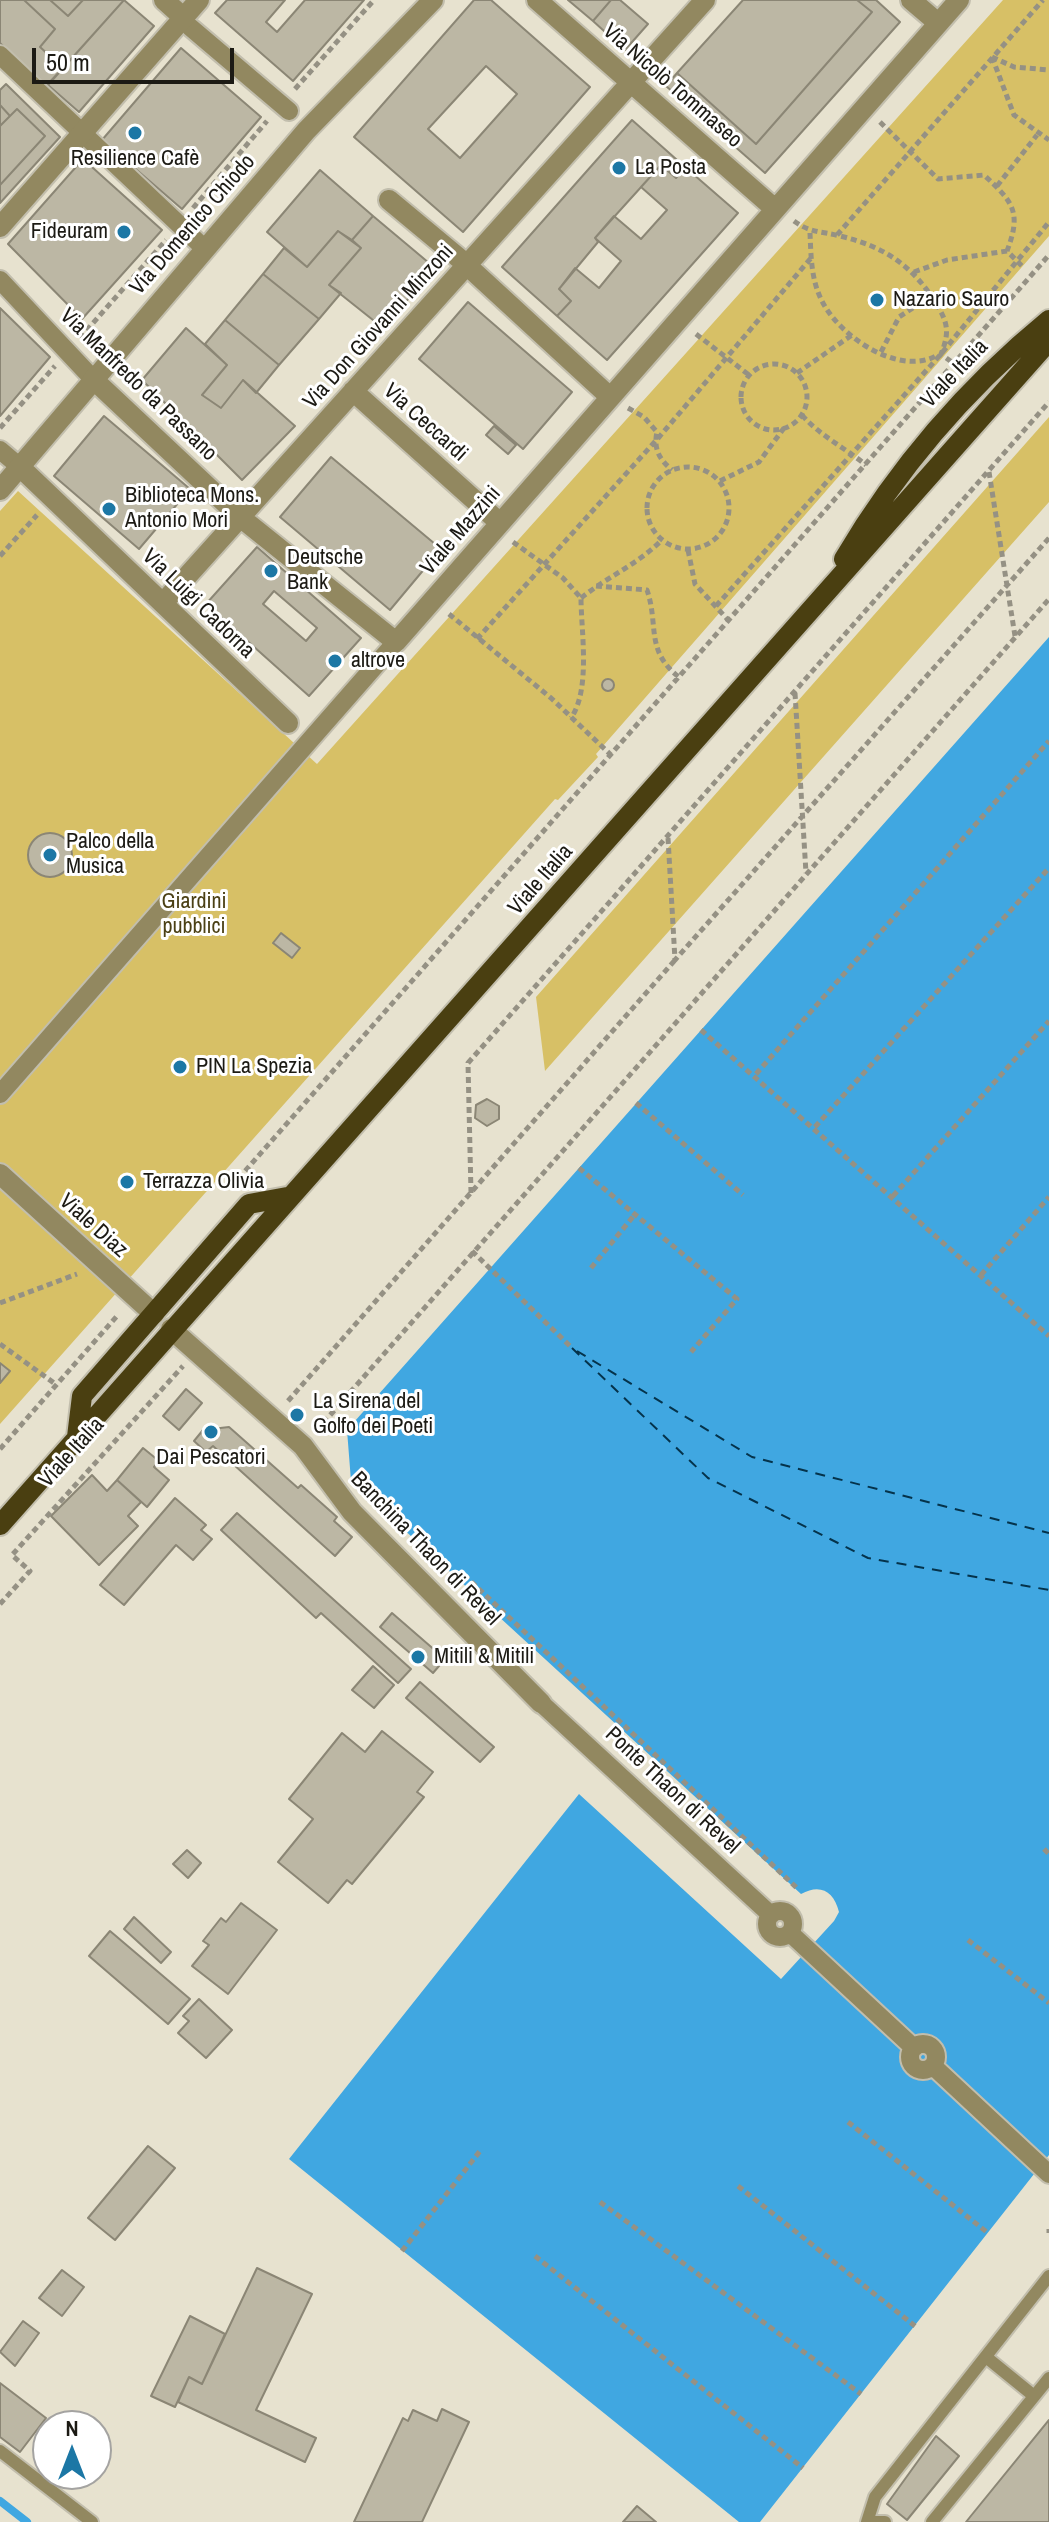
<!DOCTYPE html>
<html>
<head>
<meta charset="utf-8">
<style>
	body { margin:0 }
	#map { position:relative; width:1049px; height:2522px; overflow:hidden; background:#e7e2cf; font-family:"Archivo Narrow",sans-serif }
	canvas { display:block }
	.north { position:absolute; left:32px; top:2410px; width:80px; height:80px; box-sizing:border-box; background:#fff; border:2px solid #a4a3a1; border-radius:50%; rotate:0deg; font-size:22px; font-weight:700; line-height:32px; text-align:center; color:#1c1a14 }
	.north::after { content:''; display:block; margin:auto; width:28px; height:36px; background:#1c77a5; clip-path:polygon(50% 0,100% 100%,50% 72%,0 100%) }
	.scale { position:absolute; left:32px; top:48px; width:202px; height:36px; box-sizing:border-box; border:4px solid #1c1a14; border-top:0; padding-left:10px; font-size:24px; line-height:28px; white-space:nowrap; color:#1c1a14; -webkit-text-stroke:6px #fff; paint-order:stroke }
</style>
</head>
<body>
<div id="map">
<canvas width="1049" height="2522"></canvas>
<div class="north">N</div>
<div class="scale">50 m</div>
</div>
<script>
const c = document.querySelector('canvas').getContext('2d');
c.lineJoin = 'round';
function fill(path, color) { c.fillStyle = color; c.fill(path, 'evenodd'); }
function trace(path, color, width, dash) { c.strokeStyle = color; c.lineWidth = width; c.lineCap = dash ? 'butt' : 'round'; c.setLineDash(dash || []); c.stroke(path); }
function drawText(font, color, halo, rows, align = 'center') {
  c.font = font + ' "Archivo Narrow",sans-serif'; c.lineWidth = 6; c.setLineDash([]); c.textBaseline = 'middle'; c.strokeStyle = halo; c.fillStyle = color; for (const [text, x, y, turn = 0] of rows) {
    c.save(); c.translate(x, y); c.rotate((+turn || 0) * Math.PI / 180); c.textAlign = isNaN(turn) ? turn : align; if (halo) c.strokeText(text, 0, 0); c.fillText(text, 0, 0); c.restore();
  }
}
const green = new Path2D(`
	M1003 0H1049V236L596 754 598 757 558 800 555 799 0 1424V511L18 491 317 764Z
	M1049 417V502L545 1071 536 997Z`);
const water = new Path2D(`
	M1049 637V2155L760 2522H739L289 2159 579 1794 781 1979 834 1921 839 1912C834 1892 821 1883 801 1894L351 1481 347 1430Z`);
const stream = new Path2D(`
	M0 2501 27 2522`);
const ferry = new Path2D(`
	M572 1348 708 1478 868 1558 1049 1590
	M577 1351 752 1457 1049 1533`);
const building = new Path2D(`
	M0 0H24L55 29 40 47 63 68 45 87 0 43Z
	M24 0H50L68 16 83 0H124L63 68 40 47 55 29Z
	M50 0H83L68 16Z
	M124 0 154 26 79 112 48 85Z
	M227 0H285L266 22 277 32 305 0H364L293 81 215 13Z
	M474 0H491L590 87 463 232 354 137ZM486 66 517 94 460 158 428 129Z
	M568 0H611L593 21Z
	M611 0H620L648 24 625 50 593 21Z
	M743 0H857L872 12 756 144 677 73Z
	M857 0H876L900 22 765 173 666 86 677 73 756 144 872 12Z
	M181 48 261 117 182 209 102 140Z
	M6 84 60 137 0 203V185L45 136 17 109 10 116 0 105V90Z
	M0 105 10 116 0 126Z
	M17 109 45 136 0 185V126Z
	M632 120 685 167 676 178 661 165 595 238 598 242 559 289 571 301 557 316 502 267Z
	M83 159 162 230 82 319 8 244Z
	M661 165 676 178 685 167 738 213 607 360 557 316 571 301 559 289 575 268 599 288 621 261 595 238 614 216 641 239 667 210 641 187Z
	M320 170 373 216 352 240 338 231 307 267 267 232Z
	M373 216 435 268 383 328 329 285 361 248 352 240Z
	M338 231 361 248 329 285 341 293 319 319 263 274 284 248 307 267Z
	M263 274 319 319 279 365 225 320Z
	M468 302 572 392 523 449 419 359Z
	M0 308 50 357 0 416Z
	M225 320 279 365 256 393 243 380 221 408 202 395 227 365 205 344Z
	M186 328 227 365 202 395 221 408 243 380 295 426 242 480 142 380Z
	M104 416 190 489 139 549 54 476Z
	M494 426 516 445 508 454 486 435Z
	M331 457 441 549 390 610 280 517Z
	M257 547 361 638 309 696 206 604ZM274 591 317 628 306 641 263 604Z
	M602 685a6 6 0 1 1 12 0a6 6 0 1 1-12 0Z
	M28 855a22 22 0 1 1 44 0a22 22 0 1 1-44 0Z
	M281 933 300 948 292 958 273 943Z
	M487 1099 499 1106V1119L487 1126 475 1118 476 1105Z
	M0 1363 10 1371 0 1383Z
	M186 1389 202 1403 179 1430 163 1416Z
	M229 1427 298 1488 301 1485 337 1517 334 1521 352 1537 335 1556 213 1446 206 1452 194 1441 203 1430Z
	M143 1448 159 1461 154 1467 169 1480 147 1507 117 1480Z
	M92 1475 107 1491 117 1480 141 1502 128 1516 138 1526 99 1565 51 1516Z
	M175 1498 206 1525 201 1530 212 1539 193 1560 176 1545 124 1605 100 1585Z
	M237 1513 411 1669 398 1683 321 1613 316 1618 221 1530Z
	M392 1613 445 1659 433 1673 380 1627Z
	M373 1666 394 1685 374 1708 352 1690Z
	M420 1682 494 1747 480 1762 406 1698Z
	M382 1731 433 1772 417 1792 424 1797 352 1884 347 1880 328 1903 278 1862 313 1819 289 1799 342 1733 365 1752Z
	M187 1850 201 1863 188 1878 173 1864Z
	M241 1903 277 1930 228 1994 192 1966 209 1945 203 1941 221 1918 226 1922Z
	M134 1917 171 1952 161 1963 124 1929Z
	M110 1931 190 1999 168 2024 89 1956Z
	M199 1999 232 2030 206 2058 178 2033 189 2021 183 2016Z
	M148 2146 175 2168 115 2240 88 2218Z
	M257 2268 312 2294 256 2410 316 2438 305 2462 178 2402 189 2377 202 2384Z
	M62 2270 84 2287 62 2316 39 2298Z
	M190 2316 225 2334 202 2384 189 2377 175 2407 151 2396Z
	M23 2321 39 2333 15 2366 0 2352Z
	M0 2383 46 2418 20 2452 0 2437Z
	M442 2409 469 2422 422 2522H354L403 2418 408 2421 413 2410 437 2421Z
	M1049 2420V2522H966L970 2517Z
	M936 2436 959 2456 907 2520 887 2504Z
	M637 2506 656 2522H623Z`);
const path = new Path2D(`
	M992 57 1014 115 1049 140
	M992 57 1014 67 1049 70
	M295 89 374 0
	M880 122 938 179 984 175C1013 202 1022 212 1007 251L1022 266
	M997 186 1037 135
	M193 208 267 121
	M794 221C810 233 821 231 840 236 883 246 912 265 935 302 948 322 950 332 941 354L953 363
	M810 233C811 256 811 280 822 301 839 336 898 376 936 356
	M837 235 1043 0
	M914 272 947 260 1007 251
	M696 334 749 375
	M80 338 166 240
	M881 352 899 317 931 296
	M741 397a33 33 0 1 1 66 0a33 33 0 1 1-66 0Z
	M797 373 852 335
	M628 408 644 417 657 432C653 449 660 460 672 470
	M802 415C819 435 845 448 866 465
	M0 428 55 366
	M647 508a41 41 0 1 1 82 0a41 41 0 1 1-82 0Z
	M989 472 1015 636
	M720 481 759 462 784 428
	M513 542 563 578 581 598C581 631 591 689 571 718
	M688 550 695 584 729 621
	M0 556 37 515
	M596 586 647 590C659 625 645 651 679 677
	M581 598C610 575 635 566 662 540
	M716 606 941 354 1049 222
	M449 614 551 698 611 755
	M477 639 660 436 811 258
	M795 693 806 873
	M668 838 675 960 1049 538
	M701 1030 1049 1336
	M756 1074 1049 741
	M636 1103 743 1195
	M815 1127 1049 868
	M579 1168 737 1299 691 1352
	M232 1186 1049 255
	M471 1193 468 1063 1049 402
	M893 1196 1049 1021
	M472 1251 572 1348
	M591 1268 636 1213
	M981 1275 1049 1197
	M0 1303 77 1274
	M0 1344 54 1383
	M288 1401 675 960
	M317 1430 1049 599
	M0 1449 117 1316
	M464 1575 798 1889
	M0 1604 30 1571 12 1555 183 1366
	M1044 1849 1049 1854
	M968 1940 1049 2003
	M848 2122 988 2233
	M738 2186 915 2326
	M600 2202 861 2394
	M1049 2229V2233
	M402 2251 480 2151
	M535 2256 803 2468`);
const service = new Path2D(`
	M986 2357 1034 2396
	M0 2451 92 2522
	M867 2522 875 2497 1049 2276
	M872 2522H885
	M932 2522 1049 2378`);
const pedestrian = new Path2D(`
	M190 27 289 111
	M0 55 205 249
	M0 280 93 379
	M0 450 20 467
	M0 1094 396 642
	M541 1703 771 1915
	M767 1924a13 13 0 1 1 26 0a13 13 0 1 1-26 0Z
	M790 1933 914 2048
	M910 2057a13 13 0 1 1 26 0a13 13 0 1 1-26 0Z
	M933 2066 1049 2174`);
const minor = new Path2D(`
	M164 0 184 18
	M537 0 775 209
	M911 0 938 23
	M389 200 460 259 610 397
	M0 227 199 0
	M93 379 240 517 396 642 959 0
	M353 391 500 523
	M20 467 288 723
	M0 490 306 131 433 0
	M163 603 705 0
	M0 1174 154 1314
	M171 1329 303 1446 352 1512 541 1703`);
const primary = new Path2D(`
	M844 559C899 466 966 388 1049 320
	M77 1437 82 1396 249 1204 287 1197
	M0 1525 1049 341`);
const markers = [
	[135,133,8,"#1c77a5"],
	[619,168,8,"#1c77a5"],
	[124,232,8,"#1c77a5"],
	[877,300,8,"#1c77a5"],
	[109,509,8,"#1c77a5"],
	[271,571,8,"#1c77a5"],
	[335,661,8,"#1c77a5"],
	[50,855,8,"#1c77a5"],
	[180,1067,8,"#1c77a5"],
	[127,1182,8,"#1c77a5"],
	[297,1415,8,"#1c77a5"],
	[211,1432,8,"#1c77a5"],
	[418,1657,8,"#1c77a5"]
];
const streetNames = [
	["Via Nicolò Tommaseo",672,86,41],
	["Via Domenico Chiodo",193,225,-49],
	["Via Don Giovanni Minzoni",379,327,-48],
	["Viale Italia",955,374,-46],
	["Via Manfredo da Passano",138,385,44],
	["Via Ceccardi",425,423,42],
	["Viale Mazzini",461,531,-49],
	["Via Luigi Cadorna",198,604,44],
	["Viale Italia",541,880,-49],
	["Viale Diaz",93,1226,42],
	["Viale Italia",72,1453,-48],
	["Banchina Thaon di Revel",425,1549,46],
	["Ponte Thaon di Revel",672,1791,43]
];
const poiNames = [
	["Resilience Cafè",135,159,"center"],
	["La Posta",635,168],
	["Fideuram",108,232,"right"],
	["Nazario Sauro",893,300],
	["Biblioteca Mons.",125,496],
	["Antonio Mori",125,521],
	["Deutsche",287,558],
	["Bank",287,583],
	["altrove",351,661],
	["Palco della",66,842],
	["Musica",66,867],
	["PIN La Spezia",196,1067],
	["Terrazza Olivia",143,1182],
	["La Sirena del",313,1402],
	["Golfo dei Poeti",313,1427],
	["Dai Pescatori",211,1458,"center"],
	["Mitili & Mitili",434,1657]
];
const parkNames = [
	["Giardini",194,902],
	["pubblici",194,927]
];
fill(green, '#d7c066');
fill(water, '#40a7e1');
trace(stream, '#40a7e1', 8);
trace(ferry, '#05334b', 2, [10, 8]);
fill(building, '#bcb7a4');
trace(building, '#8b8675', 2);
trace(service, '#c2bead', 16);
trace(pedestrian, '#c2bead', 22);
trace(minor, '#c2bead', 24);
trace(primary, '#c2bead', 24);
trace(path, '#959184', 5, [6, 4]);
trace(service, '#928860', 12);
trace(pedestrian, '#928860', 18);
trace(minor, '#928860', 20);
trace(primary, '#4a3f11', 20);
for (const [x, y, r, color] of markers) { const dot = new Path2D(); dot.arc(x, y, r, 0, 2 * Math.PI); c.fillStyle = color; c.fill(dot); trace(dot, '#fff', 3); }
drawText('22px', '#1c1a14', '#fff', streetNames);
drawText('22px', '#1c1a14', '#fff', poiNames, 'left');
drawText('22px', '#4b4015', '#fff', parkNames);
</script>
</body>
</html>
